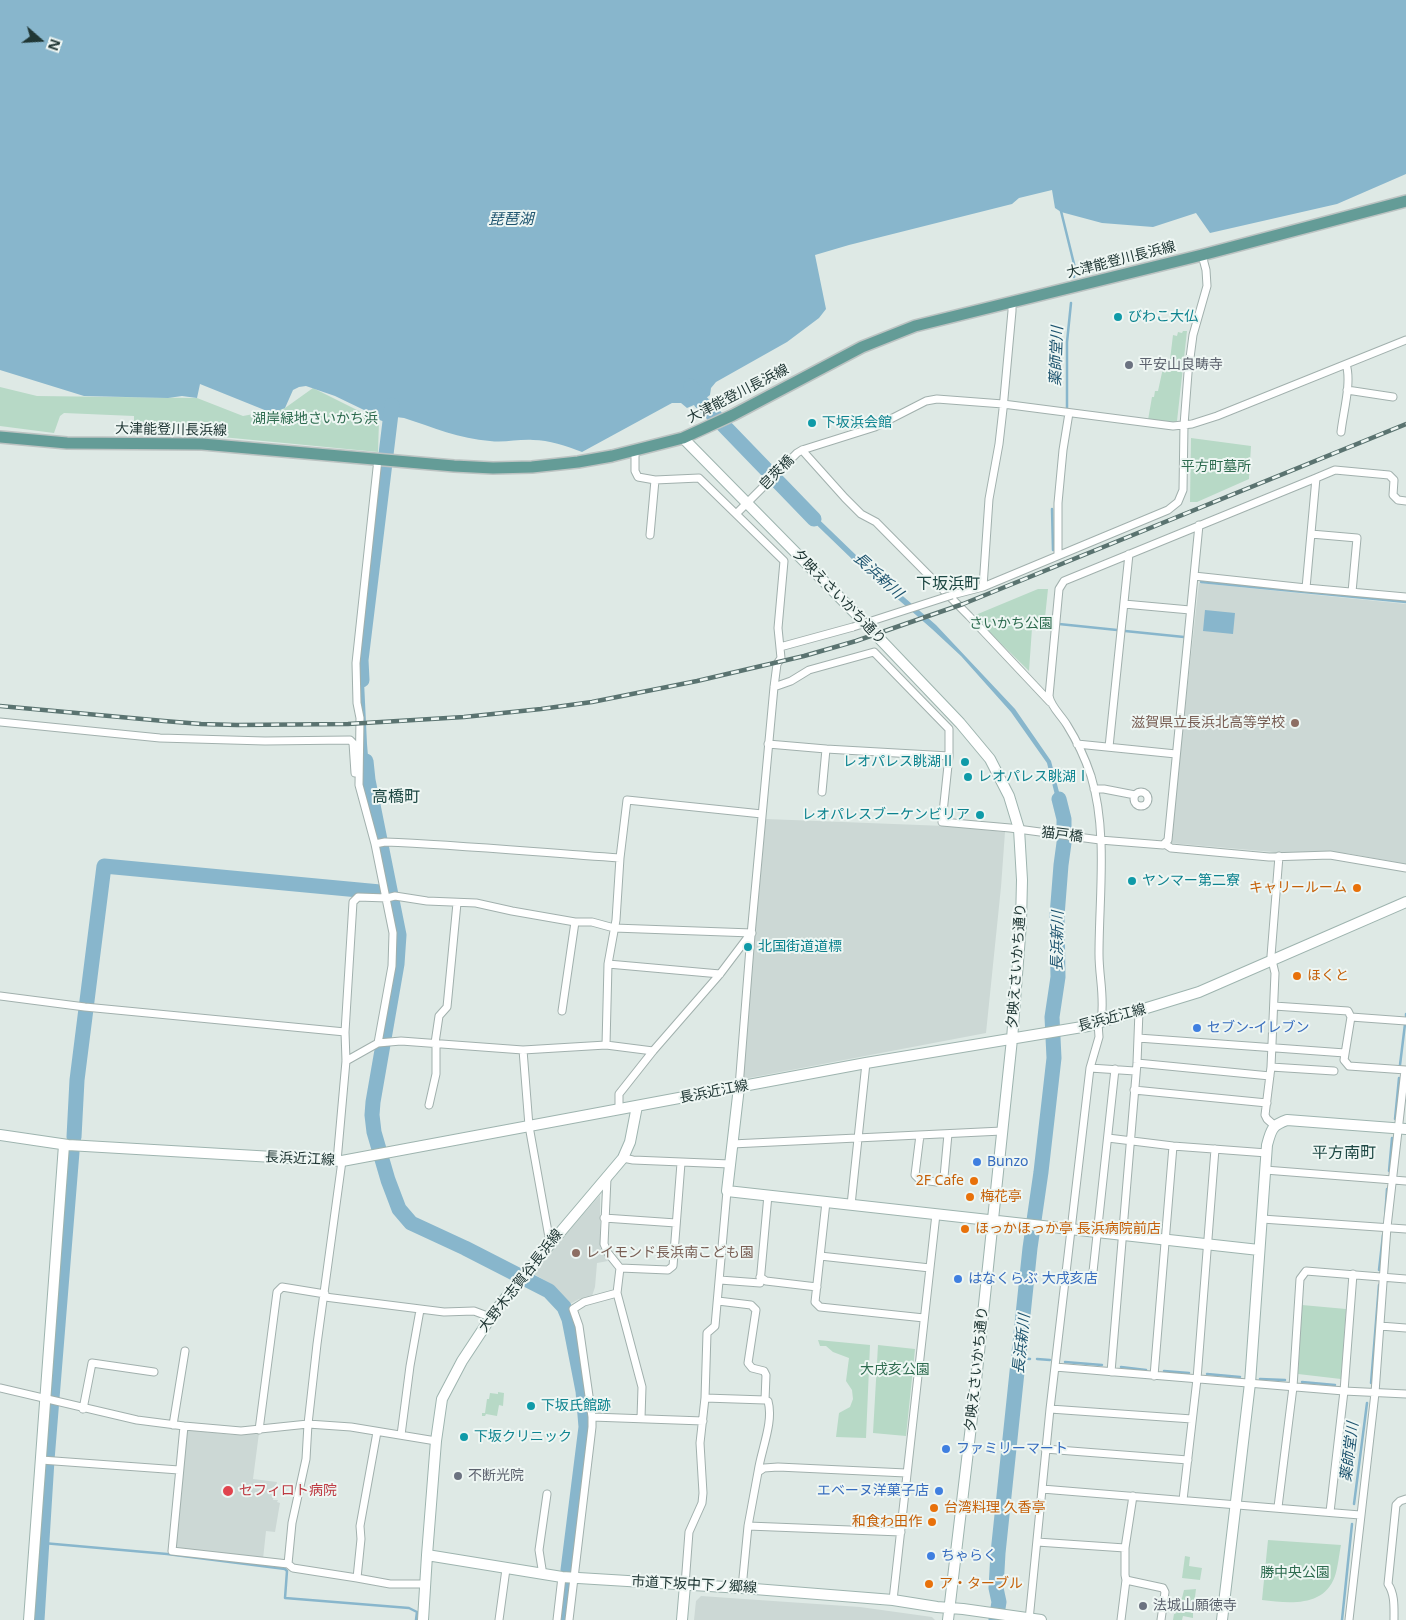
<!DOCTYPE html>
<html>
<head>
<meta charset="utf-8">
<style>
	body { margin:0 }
	#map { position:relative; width:1406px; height:1620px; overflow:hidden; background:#dee9e5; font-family:"Noto Sans",sans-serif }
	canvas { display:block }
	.north { position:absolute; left:15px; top:15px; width:50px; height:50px; -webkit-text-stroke:4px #eef6f3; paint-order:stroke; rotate:109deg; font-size:14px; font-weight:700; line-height:20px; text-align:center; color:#203735 }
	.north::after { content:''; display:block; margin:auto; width:18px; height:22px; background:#203735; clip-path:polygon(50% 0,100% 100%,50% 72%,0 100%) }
</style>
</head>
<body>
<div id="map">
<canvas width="1406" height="1620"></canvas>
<div class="north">N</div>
</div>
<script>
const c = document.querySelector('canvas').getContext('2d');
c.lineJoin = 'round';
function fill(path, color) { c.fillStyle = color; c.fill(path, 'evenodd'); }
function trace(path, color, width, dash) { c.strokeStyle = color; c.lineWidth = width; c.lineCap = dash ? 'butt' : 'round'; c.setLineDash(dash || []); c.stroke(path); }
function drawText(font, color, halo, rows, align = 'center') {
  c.font = font + ' "Noto Sans","Noto Sans JP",sans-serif'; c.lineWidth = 4; c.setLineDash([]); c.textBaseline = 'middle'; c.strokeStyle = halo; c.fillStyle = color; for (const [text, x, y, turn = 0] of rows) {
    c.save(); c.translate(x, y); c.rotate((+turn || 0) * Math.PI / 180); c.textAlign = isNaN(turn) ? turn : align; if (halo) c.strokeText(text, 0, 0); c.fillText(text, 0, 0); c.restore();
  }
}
const built = new Path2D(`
	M1199 583 1406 604V864L1346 853H1285L1170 843Z
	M766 819 945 826 1005 832 1001 887 986 1033 744 1079 742 1075Z
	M600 1195V1247L608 1261 597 1263 595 1287 592 1296 579 1299 570 1304 553 1285 532 1273Z
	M186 1430 235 1435 259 1433 253 1479 277 1482 273 1500H278L277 1502 280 1503 275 1532 266 1531 263 1559 176 1548Z
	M701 1596 860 1607 932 1617 935 1620H694L696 1601Z`);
const green = new Path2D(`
	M1183 331H1187L1177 421 1173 423 1148 420 1152 397H1154L1155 391H1158L1163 368H1169L1173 335 1177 336 1178 332 1182 333Z
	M0 387 37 396 197 398 243 416 285 408 313 388 379 421 378 452 201 435 134 434V416L64 413 60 416 54 433 0 426Z
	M1191 438 1251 446 1249 479 1197 502H1190Z
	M1038 589H1048L1044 627 1032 628 1029 671 973 616Z
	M1302 1305 1346 1309 1341 1379 1298 1374Z
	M818 1340 870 1345 866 1438 836 1437 839 1413 850 1407 853 1399 852 1390 846 1381 849 1358 833 1352 826 1346H820Z
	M878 1345 915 1349 906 1436 873 1433Z
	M498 1392 504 1393 503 1406 499 1405 497 1416 486 1414 485 1416H482V1413H485L487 1399H489L490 1393 498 1394Z
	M1268 1540 1341 1545C1339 1555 1338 1567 1335 1576 1324 1608 1288 1603 1262 1600Z
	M1185 1556 1190 1557 1189 1566 1202 1568 1200 1580 1182 1578Z
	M1196 1589 1195 1597 1198 1600 1197 1605 1181 1602 1179 1611 1193 1613V1618L1183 1616 1182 1620H1173L1174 1614H1177L1174 1613 1177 1597 1182 1598 1184 1590Z`);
const water = new Path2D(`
	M0 0H1406V174L1337 204 1210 233 1196 213 1153 227 1102 223 1061 212 1055 208 1052 190 1019 198 1012 204 849 245 815 255 826 309 819 318 787 342 716 382 711 388 710 395 701 402 687 408 681 403H672L582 452C566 446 549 440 533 440 519 439 504 443 490 441 460 439 432 427 404 418L396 417 390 424 372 417 364 410 335 396 306 386 299 387 293 390 285 408 272 413 200 384 197 398 182 396 168 398 84 396 0 370Z
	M802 503 858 557 936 625 1015 709 1051 761 1066 819H1061L1047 763 1011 712 961 656 932 629 854 561 798 507Z
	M1205 610 1235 613 1233 634 1203 631Z
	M358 660H363L367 744 370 780H365L362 744Z`);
const stream = new Path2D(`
	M1061 211 1075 268 1074 277
	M1067 410V342L1071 303
	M1052 509 1053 550
	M1201 582 1406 602
	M1059 624 1117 630
	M1125 631 1184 637
	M1406 1016V1014
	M1400 1065 1405 1024
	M1395 1119 1399 1078
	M1389 1171 1392 1138
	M1385 1219 1387 1189
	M1379 1270 1383 1235
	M1020 1358 1030 1359
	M1037 1359 1050 1360
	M1065 1362 1102 1365
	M1121 1367 1146 1370
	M1164 1371 1189 1373
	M1207 1374 1240 1377
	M1260 1379 1285 1380
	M1302 1382 1335 1385
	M1371 1383 1379 1285
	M1354 1504 1367 1403
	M43 1543 167 1554 285 1569 287 1571 285 1598 409 1608 417 1612 416 1620
	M1342 1620 1352 1524`);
const river = new Path2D(`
	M691 386 701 402 814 519
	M362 680 361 660 392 405
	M366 761 368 780 399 935 397 964 373 1102 372 1115 374 1132 388 1180 399 1209 411 1223 465 1248 549 1291 564 1307 569 1319 583 1391 586 1427 568 1570
	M74 1137 77 1080 104 866 380 892 389 889
	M37 1620 47 1460 72 1152
	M562 1620 566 1586
	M996 1620 999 1602 996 1588 998 1553 1030 1248 1041 1172 1054 1058 1052 1017 1058 977 1057 916 1061 865 1064 843V819L1059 799`);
const street = new Path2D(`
	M1347 390 1393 397
	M1341 432C1343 413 1352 382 1346 364
	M802 450 845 498 861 514 876 522 969 616 1050 702
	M635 451V471L638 477 655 480
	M378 459 356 663 357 703 360 718 359 785 375 844 393 933 392 966 378 1043
	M1316 478 1335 470 1389 475 1394 480 1393 495 1398 500 1406 501
	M1311 534 1357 538 1352 592
	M650 535 655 480 699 478 736 514
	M1058 555V503L1063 450 1069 413
	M1194 576 1306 588
	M983 587 989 499 999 444 1003 409 1012 311V302
	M952 595 983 587 1168 510 1178 502 1183 490 1184 425 1188 373 1193 335 1207 286 1206 270 1202 255
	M1124 604 1190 610
	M780 647 853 627
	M774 687 791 681 809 670 874 652 949 729V756L942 822 1010 828 1100 840 1163 845 1168 840 1199 525
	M0 722 160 738 265 741 350 740 353 743 355 773
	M768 744 826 749 949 756
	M1077 744 1176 754
	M1109 747 1129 554
	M1094 789H1104L1135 795
	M822 792 826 749
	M1134 799a7 7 0 1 1 14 0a7 7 0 1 1-14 0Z
	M375 844 385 842C464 845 542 853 620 858L627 800 762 814
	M1165 844 1171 848 1269 857 1330 855 1406 868
	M608 964 720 974
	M0 996 85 1007 345 1032
	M1274 1006 1348 1011 1351 1017 1406 1021
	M562 1011 575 922
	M1351 1017 1344 1060 1349 1066 1406 1070
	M1101 1022C1105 997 1099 978 1099 954 1099 896 1108 832 1091 776 1085 758 1077 741 1067 725 1061 715 1051 707 1049 696L1059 589 1064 581 1316 478 1306 588 1406 597
	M1138 1038 1345 1053
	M435 1043 439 1016 447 1007 457 903
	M606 1045 608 964 616 920 620 858
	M523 1050 529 1126 550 1243
	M346 1061 378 1043 401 1041 523 1050 606 1045 653 1051
	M1137 1063 1270 1076
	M1271 1067 1334 1071
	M1090 1068 1135 1071
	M739 1087 751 935
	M1134 1090 1267 1103
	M429 1105 436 1074V1043
	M619 1109V1094L653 1051 720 974 748 937 751 935 774 687 777 664 781 658 778 628 784 561 736 514 797 453 802 450 875 427 926 401 937 399 1003 404 1173 426 1192 424 1217 416 1406 340
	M1275 1126 1267 1119 1265 1115 1271 1067 1275 973 1271 956 1279 856
	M920 1135 915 1175 920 1180 937 1182 944 1177 948 1134
	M1108 1138 1173 1146 1267 1153
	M732 1144 1002 1131
	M623 1158 633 1160 730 1164
	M337 1161 346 1061 345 1032 353 902 358 897 387 898 395 896 427 901 476 903 512 911 575 922H592L614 928 752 933
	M1265 1170 1406 1181
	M607 1178 604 1244 608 1253 620 1268 617 1293 642 1387 641 1418
	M826 1202 815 1302 820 1307 924 1318
	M851 1205 866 1063
	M604 1218 676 1223
	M1262 1219 1406 1229
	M820 1256 930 1268
	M620 1268 668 1270 673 1266 681 1163
	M760 1277 766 1281 817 1287
	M720 1280 760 1283 768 1195
	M1092 1281 1115 1069
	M325 1297 444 1312 474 1311 490 1317
	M718 1301 751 1305 756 1310 748 1363 752 1368 764 1371 766 1375 765 1400 768 1401C774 1422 761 1450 758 1472
	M1380 1326 1406 1328
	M1055 1367 1344 1391 1406 1394
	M1111 1372 1137 1063 1139 1011
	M1154 1376 1173 1146
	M0 1388 137 1420 184 1426 241 1431 308 1424 351 1427 436 1441
	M705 1398 765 1400
	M83 1409 92 1363 154 1372
	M1050 1409 1192 1419
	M592 1417 703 1421
	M173 1425 185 1351
	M184 1426 172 1551 288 1564 293 1568 357 1578 390 1584H426
	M259 1430 277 1292 282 1287 325 1294
	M401 1435 410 1366 420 1310
	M1045 1449 1188 1460
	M41 1460 179 1470
	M1042 1489 1360 1515
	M1183 1500 1197 1379 1215 1149
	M1278 1507 1293 1387 1300 1279 1306 1271 1406 1279
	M1330 1512 1344 1391 1353 1274
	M748 1526 901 1532
	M1037 1542 1125 1548V1575L1126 1580 1163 1588 1165 1592 1161 1620
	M1125 1548 1133 1496
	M288 1564 292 1523 306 1459 308 1424 317 1344 342 1161
	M541 1574 542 1569 539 1550 547 1494
	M357 1578 361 1539 360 1526 377 1432
	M685 1585 689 1532 702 1503 703 1493 700 1443 705 1398 707 1333 715 1326 727 1191
	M742 1588 748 1526 758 1472 764 1468 778 1467 906 1473
	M893 1600 936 1214
	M499 1620 506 1569
	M557 1620 562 1577
	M569 1620 592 1427V1417L579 1326 573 1309 584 1302 617 1293
	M1029 1620 1050 1409 1090 1068 1099 1037 1098 1023
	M1121 1620 1126 1580
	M1349 1620 1375 1393 1387 1227 1405 1070
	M1394 1620C1394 1608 1395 1594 1388 1584L1396 1505 1400 1501 1406 1499`);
const secondary = new Path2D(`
	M683 438 859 617 960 723 990 759 1009 796 1019 829 1022 880 1021 923 1012 1039 973 1409 948 1620
	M739 1087 727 1191 1259 1250
	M0 1135 68 1145 342 1161 866 1063 1088 1026 1199 992 1406 902
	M427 1555 562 1577 742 1588 893 1600 937 1607 963 1609 1041 1620
	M29 1620 64 1145
	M423 1620 427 1555 436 1441 442 1399 462 1361 493 1314 519 1281 623 1158 630 1142 637 1106
	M682 1620 685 1585
	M1222 1620 1250 1383 1267 1145C1271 1130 1272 1125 1287 1120L1406 1129`);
const primary = new Path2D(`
	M0 437 67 443 202 444 454 466 493 468 532 467 578 462 612 456 683 438 733 415 862 347 915 326 1202 255 1406 201`);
const rail = new Path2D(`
	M0 706 164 721 201 724 237 725 348 724 464 717 541 709 592 702 697 681 804 656 856 641 963 604 1406 424`);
const streetBridge = new Path2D(`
	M853 627 952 595`);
const markers = [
	[1118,317,5,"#0f9aa8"],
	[1129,365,5,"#6b7280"],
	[812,423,5,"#0f9aa8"],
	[1295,723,5,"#8d6e63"],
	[965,762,5,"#0f9aa8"],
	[968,777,5,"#0f9aa8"],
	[980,815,5,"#0f9aa8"],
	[1132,881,5,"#0f9aa8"],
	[1357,888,5,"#e8710a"],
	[748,947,5,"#0f9aa8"],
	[1297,976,5,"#e8710a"],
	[1197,1028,5,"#3f7fe0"],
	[977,1162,5,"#3f7fe0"],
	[974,1181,5,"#e8710a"],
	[970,1197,5,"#e8710a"],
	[965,1229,5,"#e8710a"],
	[576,1253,5,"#8d6e63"],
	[958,1279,5,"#3f7fe0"],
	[531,1406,5,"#0f9aa8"],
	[464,1437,5,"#0f9aa8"],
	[946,1449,5,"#3f7fe0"],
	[458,1476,5,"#6b7280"],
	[228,1491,6,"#e0444e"],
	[939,1491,5,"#3f7fe0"],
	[934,1508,5,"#e8710a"],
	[932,1522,5,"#e8710a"],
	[931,1556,5,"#3f7fe0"],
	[929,1584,5,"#e8710a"],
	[1143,1606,5,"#6b7280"]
];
const streetNames = [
	["大津能登川長浜線",1121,260,-14],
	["大津能登川長浜線",738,394,-27],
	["大津能登川長浜線",171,430,1],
	["皀莢橋",777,473,-45],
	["夕映えさいかち通り",839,597,46],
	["猫戸橋",1062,835,7],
	["夕映えさいかち通り",1017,966,-86],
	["長浜近江線",1112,1018,-15],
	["長浜近江線",714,1092,-11],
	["長浜近江線",300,1159,3],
	["大野木志賀谷長浜線",521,1281,-52],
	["夕映えさいかち通り",977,1369,-84],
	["市道下坂中下ノ郷線",694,1585,3]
];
const cultureNames = [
	["びわこ大仏",1128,317],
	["下坂浜会館",822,423],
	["レオパレス眺湖Ⅱ",955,762,"right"],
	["レオパレス眺湖Ⅰ",978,777],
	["レオパレスブーケンビリア",970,815,"right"],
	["ヤンマー第二寮",1142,881],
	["北国街道道標",758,947],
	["下坂氏館跡",541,1406],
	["下坂クリニック",474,1437]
];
const worshipNames = [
	["平安山良畴寺",1139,365],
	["不断光院",468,1476],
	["法城山願徳寺",1153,1606]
];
const parkNames = [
	["湖岸緑地さいかち浜",315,419],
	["平方町墓所",1216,467],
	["さいかち公園",1011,624],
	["大戌亥公園",895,1370],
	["勝中央公園",1295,1573]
];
const educationNames = [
	["滋賀県立長浜北高等学校",1285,723],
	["レイモンド長浜南こども園",586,1253,"left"]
];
const foodNames = [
	["キャリールーム",1347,888,"right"],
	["ほくと",1307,976],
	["2F Cafe",964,1181,"right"],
	["梅花亭",980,1197],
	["ほっかほっか亭 長浜病院前店",975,1229],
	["台湾料理 久香亭",944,1508],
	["和食わ田作",922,1522,"right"],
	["ア・ターブル",939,1584]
];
const shopNames = [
	["セブン-イレブン",1207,1028],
	["Bunzo",987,1162],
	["はなくらぶ 大戌亥店",968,1279],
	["ファミリーマート",956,1449],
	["エベーヌ洋菓子店",929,1491,"right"],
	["ちゃらく",941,1556]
];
const healthNames = [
	["セフィロト病院",239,1491]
];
const waterNames = [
	["琵琶湖",511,220],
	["薬師堂川",1057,356,-88],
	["長浜新川",878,576,42],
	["長浜新川",1058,941,-89],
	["長浜新川",1022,1344,-84],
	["薬師堂川",1350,1452,-83]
];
const quarterNames = [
	["下坂浜町",948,584],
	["高橋町",396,797],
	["平方南町",1344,1153]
];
fill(built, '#ccd8d5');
fill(green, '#b7d9c6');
fill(water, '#88b6cc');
trace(stream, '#88b6cc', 2.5);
trace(river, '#88b6cc', 15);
trace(street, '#a1b0ad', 9);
trace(secondary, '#9eb4af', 12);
trace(primary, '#bcc3c2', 14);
trace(street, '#fff', 7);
trace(secondary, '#fff', 10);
trace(primary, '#649c97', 11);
trace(rail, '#5a7370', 4.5);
trace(rail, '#eef6f3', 2.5, [8]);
trace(streetBridge, '#a1b0ad', 9, []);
trace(streetBridge, '#fff', 7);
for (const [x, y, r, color] of markers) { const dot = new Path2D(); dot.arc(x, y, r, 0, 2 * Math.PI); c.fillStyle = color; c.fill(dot); trace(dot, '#eef6f3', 2); }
drawText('14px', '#203735', '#eef6f3', streetNames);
drawText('14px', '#0d838f', '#eef6f3', cultureNames, 'left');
drawText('14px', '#5b616d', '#eef6f3', worshipNames, 'left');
drawText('14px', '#2d6b4f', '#eef6f3', parkNames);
drawText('14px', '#785e54', '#eef6f3', educationNames, 'right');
drawText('14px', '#c56008', '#eef6f3', foodNames, 'left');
drawText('14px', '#366cbe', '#eef6f3', shopNames, 'left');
drawText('14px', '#be3a42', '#eef6f3', healthNames, 'left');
drawText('italic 15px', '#1e546f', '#eef6f3', waterNames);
drawText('16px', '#1e4844', '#eef6f3', quarterNames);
</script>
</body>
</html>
